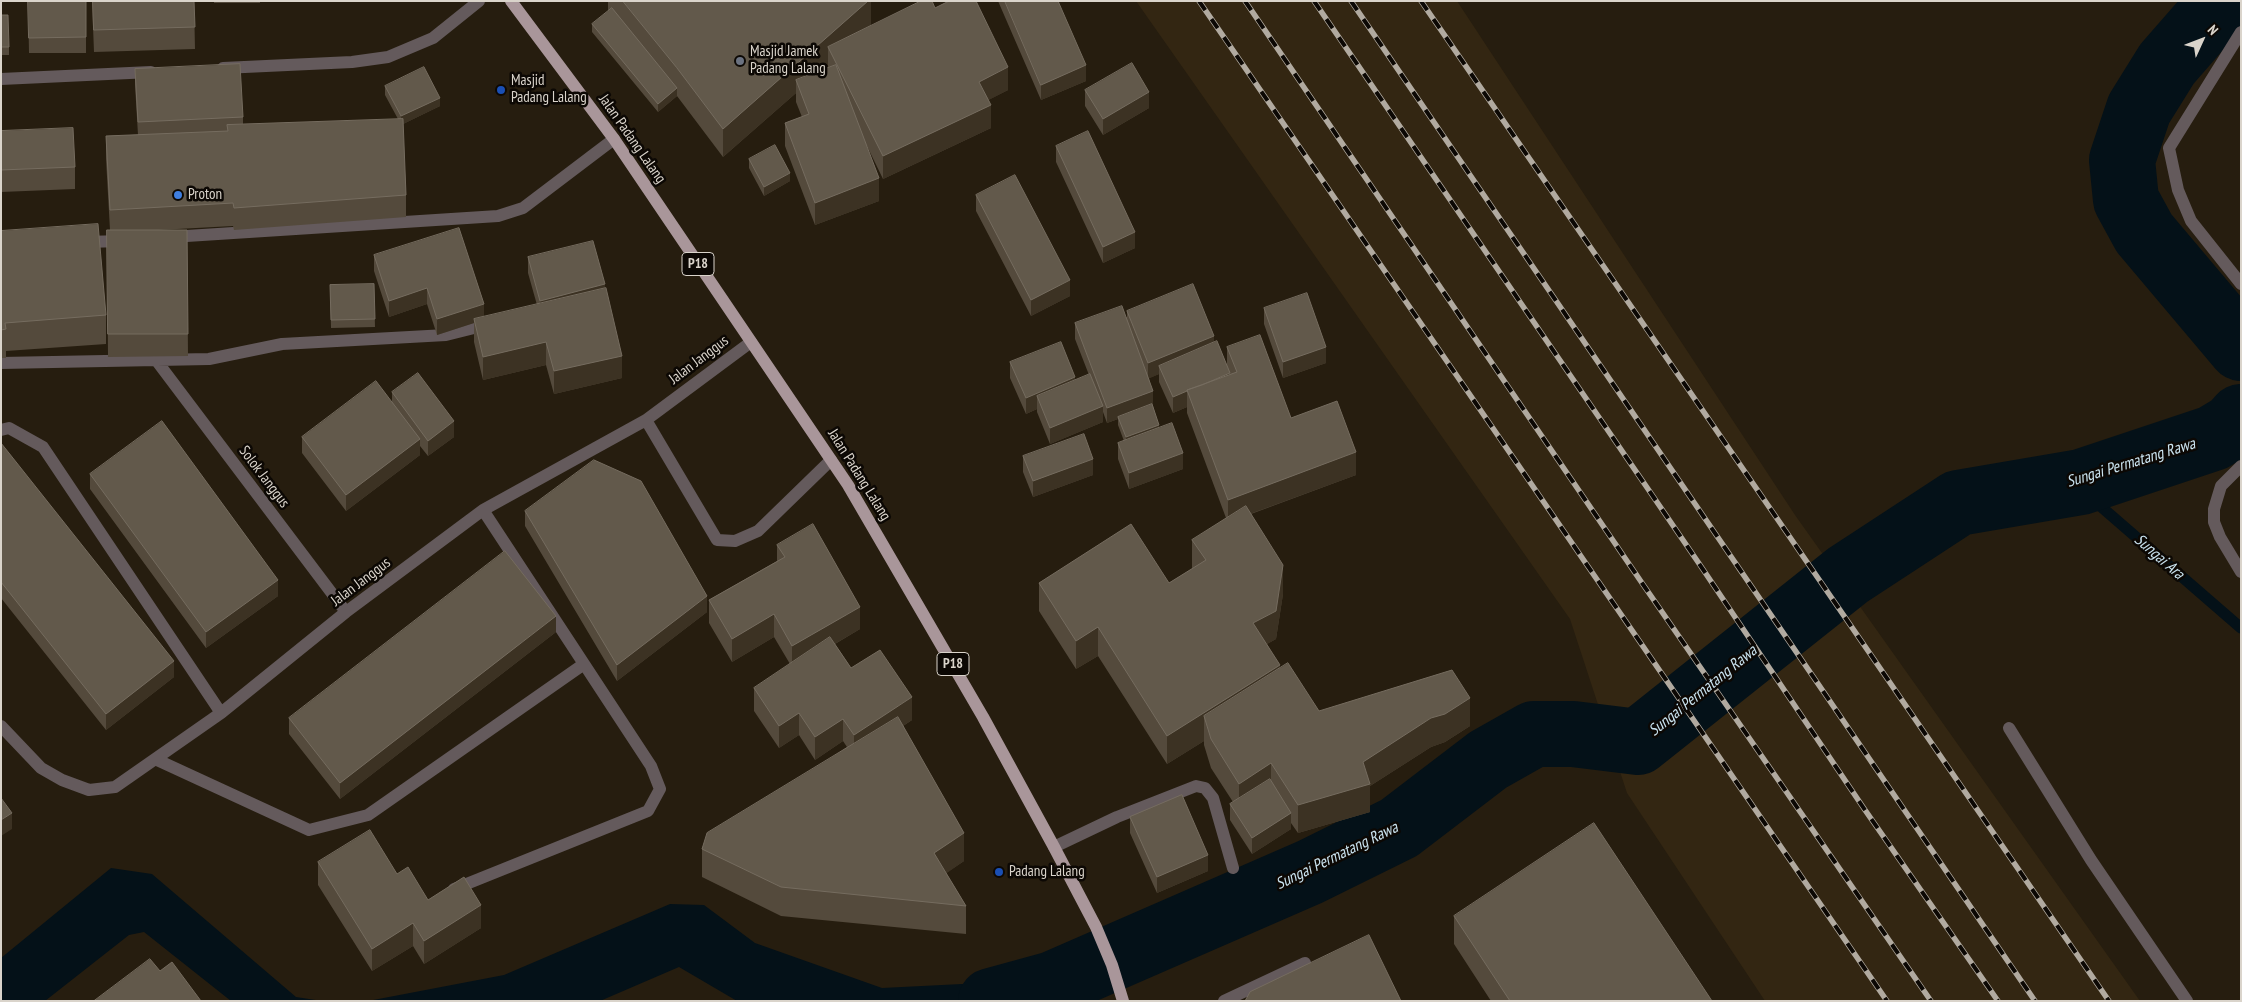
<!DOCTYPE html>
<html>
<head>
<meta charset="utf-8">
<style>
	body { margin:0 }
	#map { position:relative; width:2242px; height:1002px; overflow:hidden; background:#261d0f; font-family:"PT Sans Narrow",sans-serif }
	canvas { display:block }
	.frame { position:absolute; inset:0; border:2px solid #dad4cb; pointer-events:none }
	.north { position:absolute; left:2177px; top:15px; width:50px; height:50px; -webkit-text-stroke:4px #0c0804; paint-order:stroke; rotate:47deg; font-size:14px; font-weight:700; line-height:20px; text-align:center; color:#dad4cb }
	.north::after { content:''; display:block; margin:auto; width:18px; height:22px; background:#dad4cb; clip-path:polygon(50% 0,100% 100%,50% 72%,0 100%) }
</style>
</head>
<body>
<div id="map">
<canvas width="2242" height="1002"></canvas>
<div class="frame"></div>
<div class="north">N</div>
</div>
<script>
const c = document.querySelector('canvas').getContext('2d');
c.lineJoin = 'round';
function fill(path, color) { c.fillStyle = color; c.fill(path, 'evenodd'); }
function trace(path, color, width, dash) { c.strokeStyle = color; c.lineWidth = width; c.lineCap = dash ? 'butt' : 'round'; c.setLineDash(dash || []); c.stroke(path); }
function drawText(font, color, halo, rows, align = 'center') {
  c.font = font + ' "PT Sans Narrow",sans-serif'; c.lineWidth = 5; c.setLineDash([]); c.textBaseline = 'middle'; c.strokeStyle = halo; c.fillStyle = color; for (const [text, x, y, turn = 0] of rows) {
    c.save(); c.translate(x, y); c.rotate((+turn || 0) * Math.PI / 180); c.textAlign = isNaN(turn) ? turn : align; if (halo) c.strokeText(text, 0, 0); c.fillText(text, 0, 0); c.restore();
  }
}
const built = new Path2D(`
	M1136 1H1457L1795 515 2140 1001H1765L1627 793 1570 619Z`);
const water = new Path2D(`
	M111 868 152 874 296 997 322 1001H231L144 932 129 935 45 1001H1V958Z
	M670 904 704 905 755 943 882 988 982 983 1018 971 1052 952 1070 1001H737L679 967 600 1001H368L504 975Z`);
const stream = new Path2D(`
	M2081 482 2098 504 2241 628`);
const river = new Path2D(`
	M2222 1 2167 64 2139 109 2122 160 2126 200 2144 233 2241 348
	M991 1001 1053 984 1310 872 1399 828 1488 760 1534 734H1573L1638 742 1848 575 1958 503 2081 482 2213 438 2233 426 2241 417`);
const minor = new Path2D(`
	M2241 32 2169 148 2178 190 2191 221 2241 284
	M223 68 352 62 388 57 433 38 479 1
	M1 79 151 72
	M171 237 498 216 523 208 614 139
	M84 242 124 241
	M156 360 346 612
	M1 363 209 359 282 344 446 335 490 324
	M646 420 717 540 735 541 758 531 831 460
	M1 430 9 428 43 447 221 713
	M2241 466 2221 486 2214 509V522L2220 537 2241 572
	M1 726 41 768 62 780 89 790 115 787 221 713 346 612 483 510 646 420 751 342
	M2009 728 2091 860 2187 1001
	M155 759 309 830 368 815 584 664
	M1054 847 1117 817 1196 786 1205 788 1213 798 1233 868
	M454 889 648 811 660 789 651 766 483 510
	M1224 1001 1305 963`);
const major = new Path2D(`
	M511 1 614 139 848 485 983 717 1054 847 1096 927 1112 965 1123 1001`);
const rail = new Path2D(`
	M1199 1 1887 1001
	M1245 1 1642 583 1931 1001
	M1314 1 1698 562 1865 810 1998 1001
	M1351 1 2035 1001
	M1421 1 2109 1001`);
const wall = new Path2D(`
	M28 1H86V53H29Z
	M92 1H194L195 49 94 52Z
	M214 1H260V3H214Z
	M608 1H871V26L935 8 1008 90 988 100 991 128 883 179 866 144 879 201 815 225 785 146V123L802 117 796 102V93L723 157 677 96 658 112 592 32V24L608 11ZM828 64V67L822 70Z
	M998 1H1058L1086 81 1041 100Z
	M1 15 9 47V55H1Z
	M135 69 243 117V124L398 119 385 95V86L440 106 403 124 406 195V217L234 230 233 226 159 230H187L188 356 108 357 107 230H110L106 159V136L138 135 135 85Z
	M1085 90 1149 108 1103 135 1085 106Z
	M1 131 75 167V189L1 192Z
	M1056 146 1135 248 1103 263 1056 162Z
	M749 159 790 181 764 196 749 168Z
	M976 195 1070 296 1031 316 976 211Z
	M1 231 106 315V344L6 351V358H1Z
	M374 255 484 317 537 305 528 273V257L605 289 622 378 554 394 546 365 483 380 474 342V323L437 335 427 304 389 317 374 271Z
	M374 284 375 327 331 328 330 285Z
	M1264 308 1326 363 1283 378 1264 324Z
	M1127 311 1214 342 1227 365V347L1291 418 1356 475 1251 514 1283 594 1276 639 1267 644 1280 668 1319 711 1470 726 1445 742 1431 747 1370 786V812L1298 833 1291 823V829L1252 854 1230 820V804L1233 802 1211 768 1204 745V741L1167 764 1098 656 1076 669 1039 611V583H1169L1192 569V540L1226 518 1187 413V407L1173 413 1159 382V374L1149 378 1153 406 1159 428 1183 469 1129 489 1118 459V443L1124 441 1118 425V419L1107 423 1103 412V422L1050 444 1037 412V409L1026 414 1010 378V362L1075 380 1089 375 1075 339V323L1127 317Z
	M392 392 454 437 428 456 420 446V455L346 511 302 453V437L392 403Z
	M1 443 174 677 106 730 1 598Z
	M1023 456 1093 475 1033 497 1023 472Z
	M90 474 278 596 206 648 90 489Z
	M525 511 707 612 617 681 525 526Z
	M777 545 860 629 835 644 851 668 912 720 903 726 964 861 946 873 966 906V934L781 916 702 877V849L847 747 843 741 815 760 799 735 779 748 754 711V688L790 664 774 637 732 662 709 623V600L777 561Z
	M556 632 340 799 289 734V718Z
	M1130 817 1208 871 1157 893 1130 833Z
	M318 862 428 900 481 928 424 964 413 946 372 971 318 885Z
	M1454 916 1712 1001H1491L1454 944Z`);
const shadedWall = new Path2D(`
	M868 1H871V26L828 47V64L800 89 796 80V93L723 157V129Z
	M1086 65V81L1041 100V85Z
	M1008 67V90L979 105V82Z
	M677 88V96L658 112V104Z
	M1149 92V108L1103 135V119Z
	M440 98V106L401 125V116Z
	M991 105V128L883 179V156Z
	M790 173V181L764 196V187Z
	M879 178V201L815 225V203Z
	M1135 232V248L1103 263V247Z
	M1070 280V296L1031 316V300Z
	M605 284V300L540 317V301Z
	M427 288V304L389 317V301Z
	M484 304V320L474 319V323L437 335V319Z
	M1214 336V352L1159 366V374L1148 379V363Z
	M546 342V365L483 380V357Z
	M1326 347V363L1283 378V362Z
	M622 356V378L554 394V371Z
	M1230 373V388L1187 391Z
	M1075 377V393L1037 396V409L1026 414V398Z
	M1153 391V406L1118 417V419L1107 423V408Z
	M1187 391V407L1173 413V397Z
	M1103 406V422L1050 444V428Z
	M454 421V437L428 456V441Z
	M1159 425V434L1126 445V437Z
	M420 439V455L346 511V495Z
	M1356 452V475L1228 522V500Z
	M1183 453V469L1129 489V473Z
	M1093 459V475L1033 497V481Z
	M1283 565V594L1276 639 1253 652V623Z
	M278 580V596L206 648V632Z
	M707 596V612L617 681V665Z
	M860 607V629L792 669V646Z
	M774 614V637L732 662V639Z
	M556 616V632L340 799V783Z
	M1098 627V656L1076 669V641Z
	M174 661V677L106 730V714Z
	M1280 665V693L1204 716V741L1167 764V736Z
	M912 697V720L854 758V735Z
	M1470 698V726L1445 742 1431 747 1370 786V812L1298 833V805L1363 762 1431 718Z
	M799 713V735L779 748V726Z
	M843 719V741L815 760V737Z
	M1271 763V792L1239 812V784Z
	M12 813V829L1 836V820Z
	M1291 813V829L1252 854V838Z
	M964 833V861L934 882V853Z
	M1208 855V871L1157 893V877Z
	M481 905V928L424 964V941Z
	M413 923V946L372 971V949Z`);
const building = new Path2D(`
	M28 1H86V37L29 38Z
	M93 1H194L195 27 94 30Z
	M623 1H868L723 129 677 68Z
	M921 1H932L935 8 949 1H976L1008 67 979 82 991 105 883 156 828 47Z
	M1005 1H1058L1086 65 1041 85Z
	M612 8 677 88 658 104 592 24Z
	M1 15H8L9 47H1Z
	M1132 63 1149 92 1103 119 1085 90Z
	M240 64 243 117 138 122 135 69Z
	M836 65 879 178 815 203 785 123 809 114 796 80Z
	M424 67 440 98 401 116 385 86Z
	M403 119 406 195 234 208 233 203 110 210 106 136 228 131 227 125Z
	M73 128 75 167 1 170V131Z
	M1088 131 1135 232 1103 247 1056 146Z
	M775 145 790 173 764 187 749 159Z
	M1015 175 1070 280 1031 300 976 195Z
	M98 224 106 315 5 323 6 329 1 330V231Z
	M459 228 484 304 437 319 427 288 389 301 374 255Z
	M107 230H187L188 334H108Z
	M593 241 605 284 540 301 528 257Z
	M374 284 375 319 331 320 330 285Z
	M1193 284 1214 336 1148 363 1127 311Z
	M606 288 622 356 554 371 546 342 483 357 474 319Z
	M1307 293 1326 347 1283 362 1264 308Z
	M1122 306 1153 391 1107 408 1075 323Z
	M1260 335 1291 418 1337 401 1356 452 1228 500 1187 390 1237 372 1227 347Z
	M1217 341 1230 373 1202 385 1187 390V391L1173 397 1159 366Z
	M1061 342 1075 377 1026 398 1010 362Z
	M418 373 454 421 428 441 392 392Z
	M1090 374 1103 406 1050 428 1037 396Z
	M376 381 420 439 346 495 302 437Z
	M1152 404 1159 425 1126 437 1118 417Z
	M162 421 278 580 206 632 90 474Z
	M1172 423 1183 453 1129 473 1118 443Z
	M1084 434 1093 459 1033 481 1023 456Z
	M1 443 174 661 106 714 1 582Z
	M594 460 641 481 707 596 617 665 525 511Z
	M1246 506 1283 565 1276 611 1253 623 1280 665 1167 736 1098 627 1076 641 1039 583 1131 524 1169 583 1206 560 1192 540Z
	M813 524 860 607 792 646 774 614 732 639 709 600 785 557 777 545Z
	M505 551 556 616 340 783 289 718Z
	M830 637 851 668 880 650 912 697 854 735 843 719 815 737 799 713 779 726 754 688Z
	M1288 663 1319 711 1452 670 1470 698 1445 714 1431 718 1363 762 1370 784 1298 805 1271 763 1239 784 1211 739 1204 716Z
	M898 717 964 833 934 853 966 906 781 887 702 849 707 833Z
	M1270 779 1291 813 1252 838 1230 804Z
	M1182 795 1208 855 1157 877 1130 817Z
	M1 798 12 813 1 820Z
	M1594 823 1712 1001H1510L1454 916Z
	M370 830 397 874 408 867 428 900 464 877 481 905 424 941 413 923 372 949 318 862Z
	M1369 935 1401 1001H1245L1250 992Z
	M150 959 160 971 172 962 201 1001H94Z`);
const markers = [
	[740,61,5,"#6b7280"],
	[501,90,5,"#1a4fb4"],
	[178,195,5,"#3f7fe0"],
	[999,872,5,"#1a4fb4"]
];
const shields = [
	[698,264,32],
	[953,664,32]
];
const shieldNames = [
	["P18",698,264],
	["P18",953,664]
];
const poiNames = [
	["Masjid Jamek",750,52],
	["Padang Lalang",750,69],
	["Masjid",511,81],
	["Padang Lalang",511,98],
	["Proton",188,195],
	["Padang Lalang",1009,872]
];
const streetNames = [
	["Jalan Padang Lalang",632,139,55],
	["Jalan Janggus",699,360,-37],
	["Jalan Padang Lalang",859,475,58],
	["Solok Janggus",264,477,53],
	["Jalan Janggus",361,582,-37]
];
const waterNames = [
	["Sungai Permatang Rawa",2131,463,-17],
	["Sungai Ara",2159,557,41],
	["Sungai Permatang Rawa",1703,691,-39],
	["Sungai Permatang Rawa",1337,856,-26]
];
fill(built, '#332612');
fill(water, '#041118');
trace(stream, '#041118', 11);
trace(river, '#041118', 66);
trace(minor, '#645a5c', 12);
trace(major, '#a9969a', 12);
trace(rail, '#b1aaa0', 5.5);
trace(rail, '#0c0804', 4, [11]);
fill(wall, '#544a3c');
fill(shadedWall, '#3c3223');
fill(building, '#62594b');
trace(building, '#756c5f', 1);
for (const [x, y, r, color] of markers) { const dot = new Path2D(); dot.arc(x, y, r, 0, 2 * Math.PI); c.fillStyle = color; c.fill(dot); trace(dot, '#0c0804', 2); }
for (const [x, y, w] of shields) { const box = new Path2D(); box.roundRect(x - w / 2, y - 11.5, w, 23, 4); c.fillStyle = '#0c0804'; c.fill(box); trace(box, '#dad4cb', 1); }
drawText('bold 14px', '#dad4cb', null, shieldNames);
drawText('15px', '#dad4cb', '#0c0804', poiNames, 'left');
drawText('15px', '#dad4cb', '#0c0804', streetNames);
drawText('italic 16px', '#cbe4f0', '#0c0804', waterNames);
</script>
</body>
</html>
